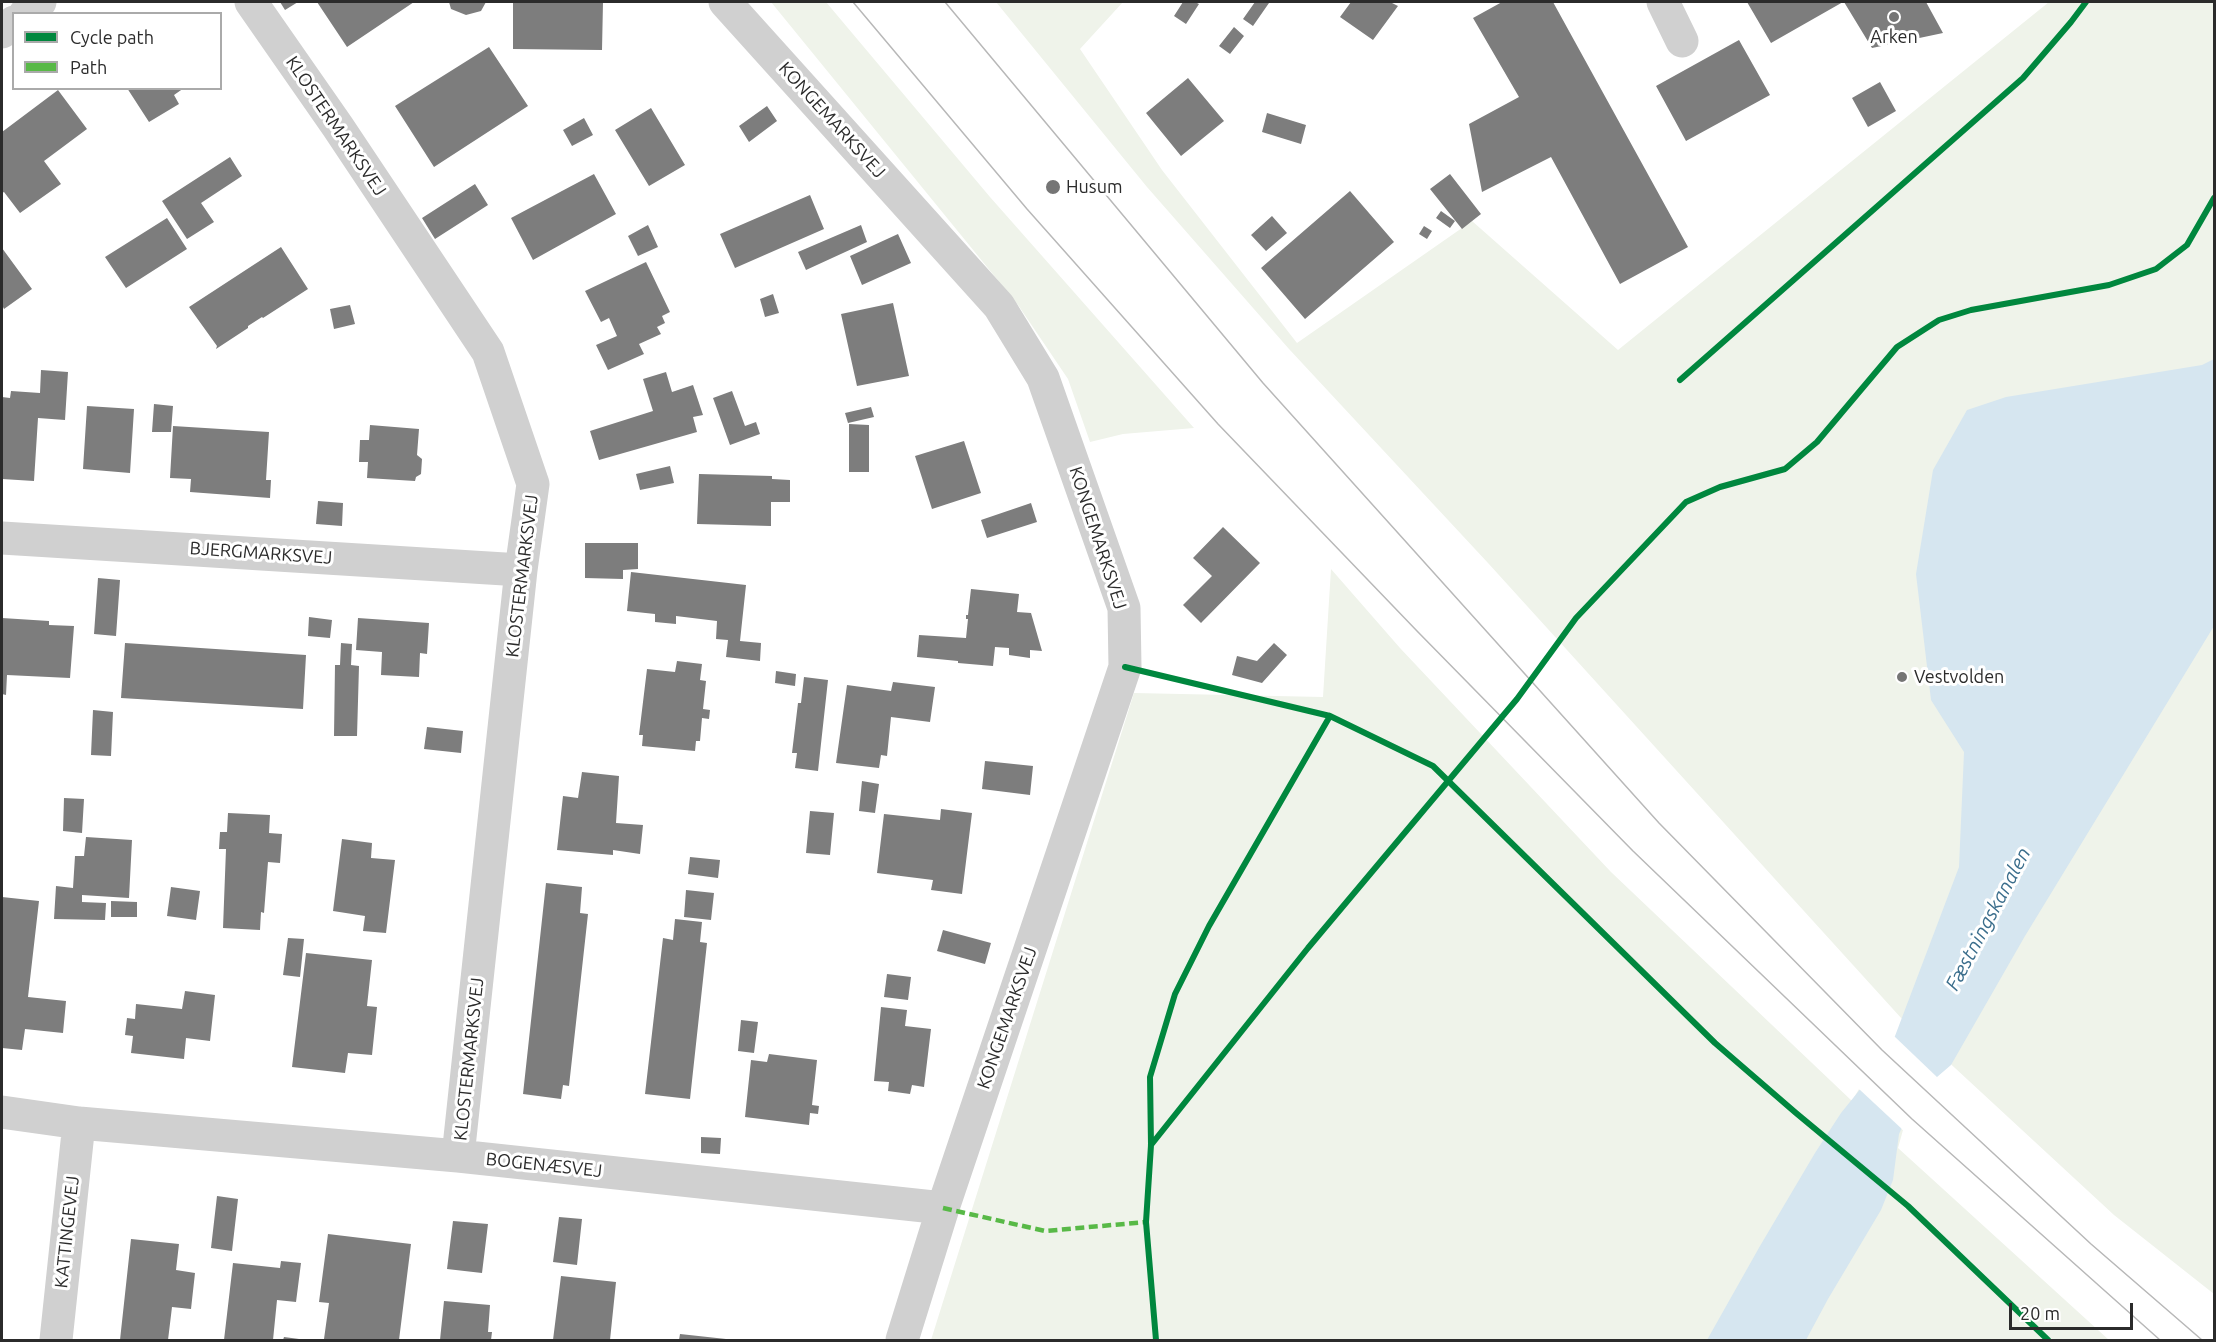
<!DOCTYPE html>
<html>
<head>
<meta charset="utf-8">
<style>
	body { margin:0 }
	#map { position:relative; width:2216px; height:1342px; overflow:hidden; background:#fff; font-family:Ubuntu,sans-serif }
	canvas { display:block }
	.frame { position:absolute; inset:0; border:3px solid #2b2b2b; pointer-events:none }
	.legend { position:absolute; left:12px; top:12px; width:210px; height:78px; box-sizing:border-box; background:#fff; border:2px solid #aaa; margin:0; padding:8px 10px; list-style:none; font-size:18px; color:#2b2b2b }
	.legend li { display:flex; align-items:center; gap:12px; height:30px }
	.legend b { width:30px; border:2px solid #aaa }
	.scale { position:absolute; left:2009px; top:1303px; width:124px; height:27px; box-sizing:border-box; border:3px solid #2b2b2b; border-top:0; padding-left:8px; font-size:18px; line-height:21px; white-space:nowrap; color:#2b2b2b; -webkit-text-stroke:4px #fff; paint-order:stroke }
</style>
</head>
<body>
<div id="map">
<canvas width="2216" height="1342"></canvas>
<div class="frame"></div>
<ul class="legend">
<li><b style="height:8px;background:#00873e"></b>Cycle path</li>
<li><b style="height:8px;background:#58b947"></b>Path</li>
</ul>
<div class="scale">20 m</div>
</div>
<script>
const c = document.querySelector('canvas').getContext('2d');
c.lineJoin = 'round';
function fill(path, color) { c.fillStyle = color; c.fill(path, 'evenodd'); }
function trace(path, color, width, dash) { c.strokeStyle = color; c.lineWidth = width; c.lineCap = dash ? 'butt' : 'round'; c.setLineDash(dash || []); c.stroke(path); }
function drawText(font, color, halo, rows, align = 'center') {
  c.font = font + ' Ubuntu,sans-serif'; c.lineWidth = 6; c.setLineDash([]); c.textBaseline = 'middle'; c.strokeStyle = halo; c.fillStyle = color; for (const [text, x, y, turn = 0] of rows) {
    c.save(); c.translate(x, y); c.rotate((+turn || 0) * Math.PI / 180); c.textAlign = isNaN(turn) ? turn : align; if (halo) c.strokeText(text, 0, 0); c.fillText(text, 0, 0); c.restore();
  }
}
const green = new Path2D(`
	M771 2H826L990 197 1194 428 1123 434 1090 442 1068 379 1018 305Z
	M996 2H1123L1080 49 1162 170 1297 343 1472 221 1618 350 2049 2H2214V1294L2114 1215 1902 1019 1488 563 1289 349 1147 187Z
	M1331 569 1400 648 1611 872 1852 1101 1859 1089 1903 1130 1898 1148 2109 1340H931L1134 693 1323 697Z`);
const water = new Path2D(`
	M2214 359V626L2025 936 1951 1065 1930 1083 1907 1117 1899 1134 1893 1180 1881 1210 1828 1299 1806 1340H1707L1760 1246 1815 1153 1841 1113 1866 1082 1895 1036 1959 867 1964 752 1931 700 1916 574 1933 470 1967 410 2006 397 2202 365Z`);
const pier = new Path2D(`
	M1893 1035 1938 1078 1903 1130 1859 1089Z`);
const building = new Path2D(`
	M280 2H298L285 10Z
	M317 2H414L347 47Z
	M449 2H486L481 11 466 15 451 9Z
	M513 2H603L602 50 513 49Z
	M1183 2H1195L1199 4 1186 24 1174 16Z
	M1255 2 1269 3 1253 26 1243 19Z
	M1351 2H1390L1398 6 1373 40 1340 17Z
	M1502 2H1553L1688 247 1620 284 1551 157 1482 192 1469 124 1519 97 1473 18Z
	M1747 2H1843L1771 43Z
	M1844 2H1926L1943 33 1872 48Z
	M1234 27 1244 36 1230 54 1219 46Z
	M1739 40 1770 95 1686 141 1656 86Z
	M489 47 528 106 434 167 395 106Z
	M1188 78 1224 121 1181 156 1146 113Z
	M1880 82 1896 111 1868 127 1852 98Z
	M127 88H184L174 95 179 104 149 122Z
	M58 90 87 129 44 161 61 184 20 213 4 192 2 193V132Z
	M767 106 777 121 749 142 739 126Z
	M651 108 685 165 649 186 615 130Z
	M1267 113 1306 125 1301 144 1262 132Z
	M584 118 593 135 572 146 563 130Z
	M230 157 242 176 201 203 214 222 187 239 162 201Z
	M594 174 616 214 533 260 511 218Z
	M1450 174 1481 214 1462 229 1430 189Z
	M475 184 488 205 435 239 422 218Z
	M1350 191 1394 242 1305 319 1261 268Z
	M810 195 824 229 735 268 720 234Z
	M1441 211 1455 221 1450 228 1436 218Z
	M1272 216 1287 233 1266 251 1251 235Z
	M167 218 187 249 126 288 105 257Z
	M648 225 658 247 638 256 628 236Z
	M861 225 867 242 806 270 798 252Z
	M1424 226 1432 231 1427 239 1419 234Z
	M898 234 911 263 862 285 850 256Z
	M281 247 308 289 263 318 262 317 248 326V328L216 349 217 346 189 307Z
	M2 248 32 289 4 309 2 305Z
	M646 262 670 312 662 316 665 323 657 327 661 334 639 344 644 354 608 370 596 345 617 336 609 318 601 322 585 291Z
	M773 294 779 313 765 317 760 299Z
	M893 303 909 376 857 386 841 314Z
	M350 305 355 324 334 329 330 309Z
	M41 370 68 372 65 420 38 418 34 481 2 479V397L10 398 11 391 40 393Z
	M666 372 672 392 693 385 703 415 693 417 697 432 599 460 590 431 653 411 643 379Z
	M732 391 745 426 756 422 760 434 730 445 713 398Z
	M154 404 173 406 171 432H152Z
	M87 406 134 409 130 473 83 469Z
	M871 407 874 417 848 423 845 413Z
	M849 424 869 425V472H849Z
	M370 425 419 429 417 455 422 459 421 474 416 477 415 481 367 478 368 462H359L360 440H369Z
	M173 426 269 432 266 480H271L270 498 190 492 191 479 170 478Z
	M964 441 981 493 932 509 915 456Z
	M670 466 674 483 640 490 636 474Z
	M699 474 772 476V479L790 480V502H771V526L697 524Z
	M318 501 343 503 342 526 316 524Z
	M1031 503 1037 522 987 538 981 520Z
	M1223 527 1260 563 1201 623 1183 605 1212 576 1193 558Z
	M585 543H638V569L623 570V579L585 578Z
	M631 572 746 585 740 641 761 643 760 661 726 657 728 640 716 639 717 621 676 616V624L655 622V614L627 611Z
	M98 578 120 580 116 636 94 634Z
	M971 589 1019 594 1017 612 1031 613 1042 651 1030 650V658L1009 655V648L995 647 993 666 958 663V661L917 657 919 635 966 638 968 619H966V615H968Z
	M309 617 332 620 330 638 308 636Z
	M2 618 49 621V625L74 626 70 678 7 675 6 695 2 694Z
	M358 618 429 623 427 654 420 653 419 677 381 675 382 652 356 650Z
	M125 643 306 655 303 709 121 698Z
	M341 643 352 644 351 665 359 666 357 736H334L335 665H340Z
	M1274 643 1287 655 1262 683 1232 675 1237 656 1257 661Z
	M677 661 702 664 700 680 706 681 703 709 710 710 709 719 702 718 700 741H696L695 751 642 746 643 735H639L647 669 675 672Z
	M776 671 796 674 795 686 775 683Z
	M804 677 828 680 818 771 795 768 797 753H792L798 703H801Z
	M893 682 935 687 930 722 891 717 887 756 881 755 879 768 836 763 847 685 891 691Z
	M93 710 113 712 111 756 91 755Z
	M427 727 463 731 461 753 424 749Z
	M985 761 1033 766 1030 795 982 789Z
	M582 772 619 776 616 823 643 825 640 854 613 850V855L557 850 563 796 578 798Z
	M862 781 879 784 875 813 859 811Z
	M64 798 84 799 82 833 63 831Z
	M941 809 972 813 962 894 931 890 933 880 877 873 884 814 940 820Z
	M810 811 834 813 830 855 806 853Z
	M228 813 270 815 269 833 282 834 280 863 268 862 264 913 261 912 260 930 223 928 226 849H219L220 832H227Z
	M86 837 132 840 129 898 82 895V902L106 903 105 920 54 919 56 886 73 888 75 856H84Z
	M342 839 372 843 371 858 395 860 386 933 363 931 365 916 333 911Z
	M690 857 720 860 718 878 688 874Z
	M546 883 582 887 580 913 588 914 569 1086 563 1085 561 1099 523 1094Z
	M171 887 200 891 196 920 167 916Z
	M686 890 714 893 711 920 684 917Z
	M2 897 39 901 28 997 66 1001 63 1033 25 1029 22 1050 2 1048Z
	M111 901 137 902V917H111Z
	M675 919 702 922 700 942 707 943 690 1099 645 1094 663 938 673 940Z
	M943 930 991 943 985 964 937 951Z
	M288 938 304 939 300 977 283 975Z
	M306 953 372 960 367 1006 377 1007 372 1055 348 1053 345 1073 292 1067Z
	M887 974 911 977 908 1000 884 997Z
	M185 991 215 995 210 1041 186 1038 184 1059 131 1053 133 1036 125 1035 127 1018 135 1019 136 1004 182 1009Z
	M881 1007 907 1010 905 1026 931 1029 924 1087 912 1085 910 1094 888 1091 889 1082 874 1081Z
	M741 1020 758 1022 754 1053 738 1051Z
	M769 1054 817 1060 812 1105 819 1106 818 1114 810 1113 809 1125 745 1117 751 1060 767 1062Z
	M701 1137 721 1138 720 1154 701 1153Z
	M217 1196 238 1199 232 1251 211 1248Z
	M559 1217 582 1219 577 1265 553 1262Z
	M453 1221 488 1224 482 1273 447 1269Z
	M328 1234 411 1244 399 1340H338L324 1339 329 1303 319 1302Z
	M131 1239 179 1244 176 1270 195 1273 191 1309 172 1307 168 1340H120Z
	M281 1261 301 1263 296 1302 277 1300 273 1340H224L233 1263 280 1268Z
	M561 1276 616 1282 610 1340H553Z
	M444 1301 490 1305 488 1332H492L491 1340H440Z
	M680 1334 726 1339V1340H679Z
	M284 1337 299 1339V1340H283Z`);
const minor = new Path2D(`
	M251 2 338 127 488 352 533 484 521 570 458 1156
	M725 2 999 306 1043 378 1124 608 1125 667 943 1208 902 1340
	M1663 2 1682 41
	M25 14 40 2
	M2 32 14 22
	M2 538 521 570
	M2 1112 79 1123 458 1156 943 1208
	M56 1340 79 1123`);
const tram = new Path2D(`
	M853 2 1027 209 1218 424 1417 631 1633 851 1912 1119 2160 1340
	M945 2 1263 383 1659 823 1882 1050 2091 1244 2202 1340`);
const quiet = new Path2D(`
	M943 1208 1045 1231 1146 1222`);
const cycleway = new Path2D(`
	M1680 380 2023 78 2071 22 2086 2
	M1125 667 1330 716 1433 766 1715 1043 1796 1113 1908 1206 2048 1340
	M1151 1145 1308 948 1517 699 1576 618 1686 502 1720 487 1785 469 1817 442 1897 347 1939 320 1971 310 2109 285 2156 269 2187 245 2214 198
	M1156 1340 1146 1222 1151 1145 1150 1077 1175 994 1209 926 1330 716`);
const markers = [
	[1894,17,6,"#757575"],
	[1053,187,8,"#757575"],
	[1902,677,6,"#757575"]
];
const poiNames = [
	["Arken",1894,37,"center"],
	["Husum",1066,187],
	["Vestvolden",1914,677]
];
const streetNames = [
	["KONGEMARKSVEJ",832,120,48],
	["KLOSTERMARKSVEJ",336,126,56],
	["KONGEMARKSVEJ",1098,538,72],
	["BJERGMARKSVEJ",261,553,4],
	["KLOSTERMARKSVEJ",522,576,-83],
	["KONGEMARKSVEJ",1007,1018,-71],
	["KLOSTERMARKSVEJ",469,1059,-84],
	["BOGENÆSVEJ",544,1165,6],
	["KATTINGEVEJ",67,1232,-84]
];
const waterNames = [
	["Fæstningskanalen",1988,919,-62]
];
fill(green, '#eff3ea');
fill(water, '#d6e6f0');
fill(pier, '#fff');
fill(building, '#7d7d7d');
trace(minor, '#d0d0d0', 33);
trace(tram, '#b8b8b8', 1.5);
trace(quiet, '#58b947', 4.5, [9, 4.5]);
trace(cycleway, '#00873e', 6);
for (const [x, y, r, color] of markers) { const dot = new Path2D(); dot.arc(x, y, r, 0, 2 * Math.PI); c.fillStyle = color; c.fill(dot); trace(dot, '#fff', 2); }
drawText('18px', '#2b2b2b', '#fff', poiNames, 'left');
drawText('18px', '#2b2b2b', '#fff', streetNames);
drawText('italic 20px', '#3b6e8c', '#fff', waterNames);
</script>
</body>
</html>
